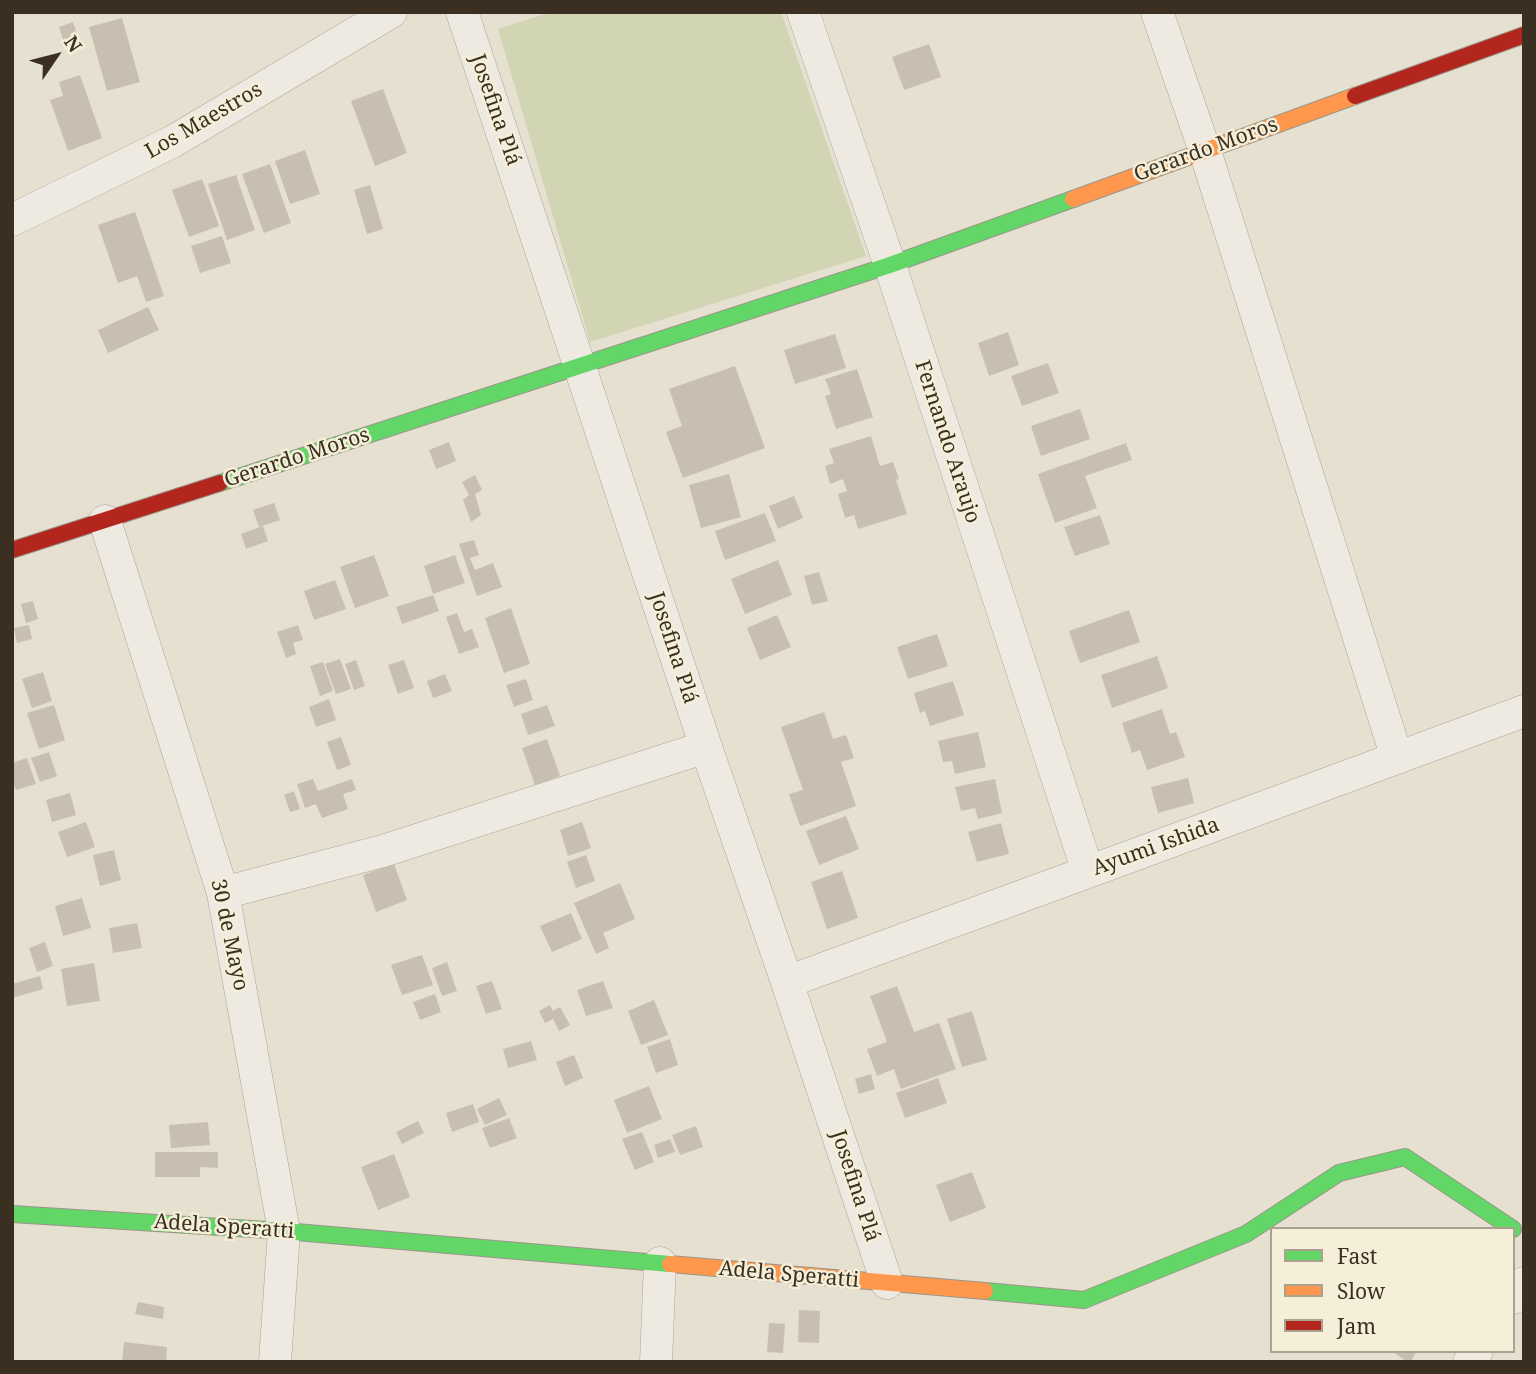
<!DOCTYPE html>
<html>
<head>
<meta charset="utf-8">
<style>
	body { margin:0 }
	#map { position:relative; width:1536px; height:1374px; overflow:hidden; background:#e5e0d0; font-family:"Noto Serif",serif }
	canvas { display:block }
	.frame { position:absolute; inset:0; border:14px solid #3a2f21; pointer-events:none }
	.legend { position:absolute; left:1270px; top:1227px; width:245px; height:126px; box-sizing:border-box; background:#f5eed8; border:2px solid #aaa28f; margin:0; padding:9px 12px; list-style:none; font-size:21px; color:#3a2f21 }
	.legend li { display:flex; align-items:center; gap:14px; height:35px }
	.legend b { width:35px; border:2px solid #aaa28f }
	.north { position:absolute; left:21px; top:21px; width:70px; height:70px; -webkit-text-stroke:5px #f5eed8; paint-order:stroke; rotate:55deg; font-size:19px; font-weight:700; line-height:28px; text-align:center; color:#3a2f21 }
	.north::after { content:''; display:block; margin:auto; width:24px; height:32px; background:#3a2f21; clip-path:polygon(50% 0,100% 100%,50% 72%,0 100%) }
</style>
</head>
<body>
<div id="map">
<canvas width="1536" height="1374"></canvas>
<div class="frame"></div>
<ul class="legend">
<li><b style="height:9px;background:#63d668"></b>Fast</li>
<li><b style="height:9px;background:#ff974d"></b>Slow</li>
<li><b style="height:9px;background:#b3261e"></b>Jam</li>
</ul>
<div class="north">N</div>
</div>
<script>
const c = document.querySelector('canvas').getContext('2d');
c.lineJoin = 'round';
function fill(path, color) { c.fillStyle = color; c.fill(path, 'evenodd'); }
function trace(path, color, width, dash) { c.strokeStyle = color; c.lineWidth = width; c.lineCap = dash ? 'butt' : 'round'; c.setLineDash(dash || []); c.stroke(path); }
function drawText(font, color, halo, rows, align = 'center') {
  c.font = font + ' "Noto Serif",serif'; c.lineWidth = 5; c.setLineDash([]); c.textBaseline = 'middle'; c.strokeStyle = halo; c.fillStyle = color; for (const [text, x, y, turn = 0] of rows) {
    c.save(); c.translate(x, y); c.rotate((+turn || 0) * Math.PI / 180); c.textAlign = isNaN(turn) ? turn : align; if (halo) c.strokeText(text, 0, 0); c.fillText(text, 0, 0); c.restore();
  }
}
const green = new Path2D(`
	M551 12H781L866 256 590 342 498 29Z`);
const building = new Path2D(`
	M122 18 140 82 107 91 89 27Z
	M73 22 81 45 66 49 59 27Z
	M929 44 941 77 904 90 892 57Z
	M80 75 102 138 68 151 50 100 63 96 59 82Z
	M383 89 407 153 375 166 351 101Z
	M305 150 320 194 290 204 275 161Z
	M270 164 291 223 264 233 242 174Z
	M236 175 255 230 227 240 208 184Z
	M202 179 219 226 189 237 172 190Z
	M370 185 383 229 367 234 354 190Z
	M135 212 164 296 146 302 137 276 118 283 98 225Z
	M222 236 231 263 200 273 191 246Z
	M148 307 159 330 108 353 98 330Z
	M1008 332 1019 365 989 376 978 343Z
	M835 334 846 368 795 384 784 350Z
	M1048 363 1059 393 1022 406 1011 376Z
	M735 366 765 448 683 478 666 432 682 426 669 389Z
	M857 369 873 417 836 429 825 396 831 394 825 379Z
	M1080 409 1090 439 1041 456 1031 426Z
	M871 436 880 466 893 462 899 479 896 480 907 514 858 529 854 515 845 518 838 494 847 491 843 479 830 484 825 466 834 463 829 449Z
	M449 442 456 461 436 469 429 450Z
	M1126 443 1132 460 1085 476 1097 508 1055 523 1038 474Z
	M729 474 741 517 701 528 689 485Z
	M475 475 482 490 475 494 481 515 471 522 463 500 469 495 462 482Z
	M794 496 803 518 778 529 769 506Z
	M274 503 280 520 259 527 253 510Z
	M765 513 776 541 725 560 715 531Z
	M1100 515 1110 544 1075 556 1064 527Z
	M263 526 268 541 246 549 241 534Z
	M474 540 479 555 470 558 475 570 493 563 502 587 477 596 459 544Z
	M374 555 389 596 355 608 340 567Z
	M455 555 465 583 433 594 424 566Z
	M778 560 792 595 745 614 731 579Z
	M819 572 828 601 812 605 804 576Z
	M335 580 346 609 314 620 304 591Z
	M433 595 439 611 402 624 396 607Z
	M33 601 38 619 26 623 21 604Z
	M511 608 530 664 504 673 485 618Z
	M1129 610 1140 642 1080 663 1069 631Z
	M457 613 464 632 472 629 479 647 459 654 446 617Z
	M777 615 791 647 760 660 747 628Z
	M29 625 32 639 17 643 14 628Z
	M298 625 303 640 293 643 296 654 286 658 277 632Z
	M937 634 948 666 908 679 897 647Z
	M1157 656 1168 688 1112 708 1101 675Z
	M340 659 351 689 336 694 325 664Z
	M356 660 365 686 354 690 345 664Z
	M404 660 414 688 398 694 388 665Z
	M323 662 333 691 320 696 310 666Z
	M43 672 52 701 32 708 22 679Z
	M445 674 452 691 433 698 427 681Z
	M526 679 533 700 514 707 506 685Z
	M953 681 964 715 930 726 925 711 920 713 914 693Z
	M329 699 336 720 316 727 309 707Z
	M54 705 65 740 39 749 27 713Z
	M547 705 555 726 528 735 521 714Z
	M1162 709 1170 734 1176 732 1185 757 1147 770 1140 750 1132 753 1122 723Z
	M824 712 833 739 846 735 854 758 841 762 856 806 800 826 789 794 803 790 781 727Z
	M978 732 986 767 955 774 952 761 943 762 938 741Z
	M341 737 351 765 337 770 327 742Z
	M547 739 560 776 535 785 522 748Z
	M49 752 57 776 40 782 31 758Z
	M27 758 36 784 16 790 12 780V763Z
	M1188 778 1194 803 1158 813 1151 787Z
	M313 779 318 791 352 779 356 790 343 794 348 809 322 818 316 804 305 808 297 784Z
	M995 779 1002 813 978 819 975 808 961 811 955 787Z
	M294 791 300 809 290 812 284 795Z
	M70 793 76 815 52 822 46 800Z
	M846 816 859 849 819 865 806 831Z
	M86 822 95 847 67 857 58 832Z
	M582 822 591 848 568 856 560 830Z
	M1001 823 1009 854 977 862 968 832Z
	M114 850 121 880 100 886 93 855Z
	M586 855 595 881 576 888 567 862Z
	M394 864 407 900 376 912 363 875Z
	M842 871 858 918 827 929 811 882Z
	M620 883 635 919 603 933 609 948 596 954 574 903Z
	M82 898 91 928 63 936 55 906Z
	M571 913 582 939 552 952 540 926Z
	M137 923 142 948 113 953 109 928Z
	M45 942 53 966 37 972 29 948Z
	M422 955 433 985 402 995 391 965Z
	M447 962 457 991 442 996 432 968Z
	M94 963 100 1001 67 1006 61 969Z
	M40 976 43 989 12 998V984Z
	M492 981 502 1009 486 1014 476 986Z
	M603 981 613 1008 586 1016 577 990Z
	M897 986 914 1032 939 1023 956 1069 901 1089 894 1069 877 1076 867 1049 887 1042 870 996Z
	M435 994 441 1012 420 1020 413 1002Z
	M654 1000 668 1035 641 1045 628 1011Z
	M550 1005 553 1011 560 1007 570 1025 559 1031 553 1019 545 1023 539 1011Z
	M972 1011 987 1060 962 1067 947 1019Z
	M670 1039 678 1065 656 1073 647 1047Z
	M531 1041 537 1060 508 1068 503 1049Z
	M574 1055 583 1078 565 1086 556 1062Z
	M871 1074 875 1089 859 1094 855 1079Z
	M938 1078 947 1103 905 1118 896 1093Z
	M649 1086 662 1119 627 1133 614 1100Z
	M499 1098 507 1115 485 1125 477 1109Z
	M473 1104 479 1122 452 1132 446 1113Z
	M509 1118 517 1138 490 1148 482 1128Z
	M418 1121 424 1133 402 1144 396 1132Z
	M208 1122 210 1145 171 1148 169 1125Z
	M696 1126 703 1147 680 1155 672 1135Z
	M642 1132 654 1162 635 1170 622 1139Z
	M670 1139 675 1152 658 1158 654 1145Z
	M155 1152H218V1168L200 1167V1177H155Z
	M394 1154 410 1197 378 1210 361 1167Z
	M972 1172 986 1208 950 1222 936 1185Z
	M138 1302 164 1307 163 1319 135 1314Z
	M799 1310 820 1311 819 1343 798 1342Z
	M769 1323 785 1324 783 1353 767 1352Z
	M124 1342 167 1347 166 1362H122Z
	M1392 1351H1417L1410 1362H1407Z`);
const street = new Path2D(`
	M462 12 706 747 787 982 887 1283
	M803 12 890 265 1088 872
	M1157 12 1205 151 1397 758
	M12 220 172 142 391 12
	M105 521 223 893 284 1231 275 1362
	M223 893 383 851 706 747
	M787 982 1088 872 1524 711
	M1513 1298 1524 1283
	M656 1362 660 1263
	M1469 1362 1477 1351`);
const fast = new Path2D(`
	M220 483 890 265 1073 199
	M12 1214 284 1231 670 1264
	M985 1291 1084 1300 1246 1234 1339 1173 1405 1157 1513 1229`);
const slow = new Path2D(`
	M1073 199 1355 96
	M670 1264 985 1291`);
const jam = new Path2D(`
	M1355 96 1524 35
	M12 550 220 483`);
const streetNames = [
	["Josefina Plá",495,110,71],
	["Los Maestros",204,121,-30],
	["Gerardo Moros",1206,150,-20],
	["Fernando Araujo",947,442,72],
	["Gerardo Moros",297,458,-18],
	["Josefina Plá",673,648,72],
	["Ayumi Ishida",1156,847,-20],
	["30 de Mayo",229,935,78],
	["Josefina Plá",855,1186,72],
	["Adela Speratti",224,1227,4],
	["Adela Speratti",789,1275,5]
];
fill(green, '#d2d5b3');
fill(building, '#c9bfb1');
trace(street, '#aba599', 33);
trace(fast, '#9a9589', 18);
trace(slow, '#9a9589', 18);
trace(jam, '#9a9589', 18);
trace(street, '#eeeae2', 32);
trace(fast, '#63d668', 16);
trace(slow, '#ff974d', 16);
trace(jam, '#b3261e', 16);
drawText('21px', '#3a2f21', '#f5eed8', streetNames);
</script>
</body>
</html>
